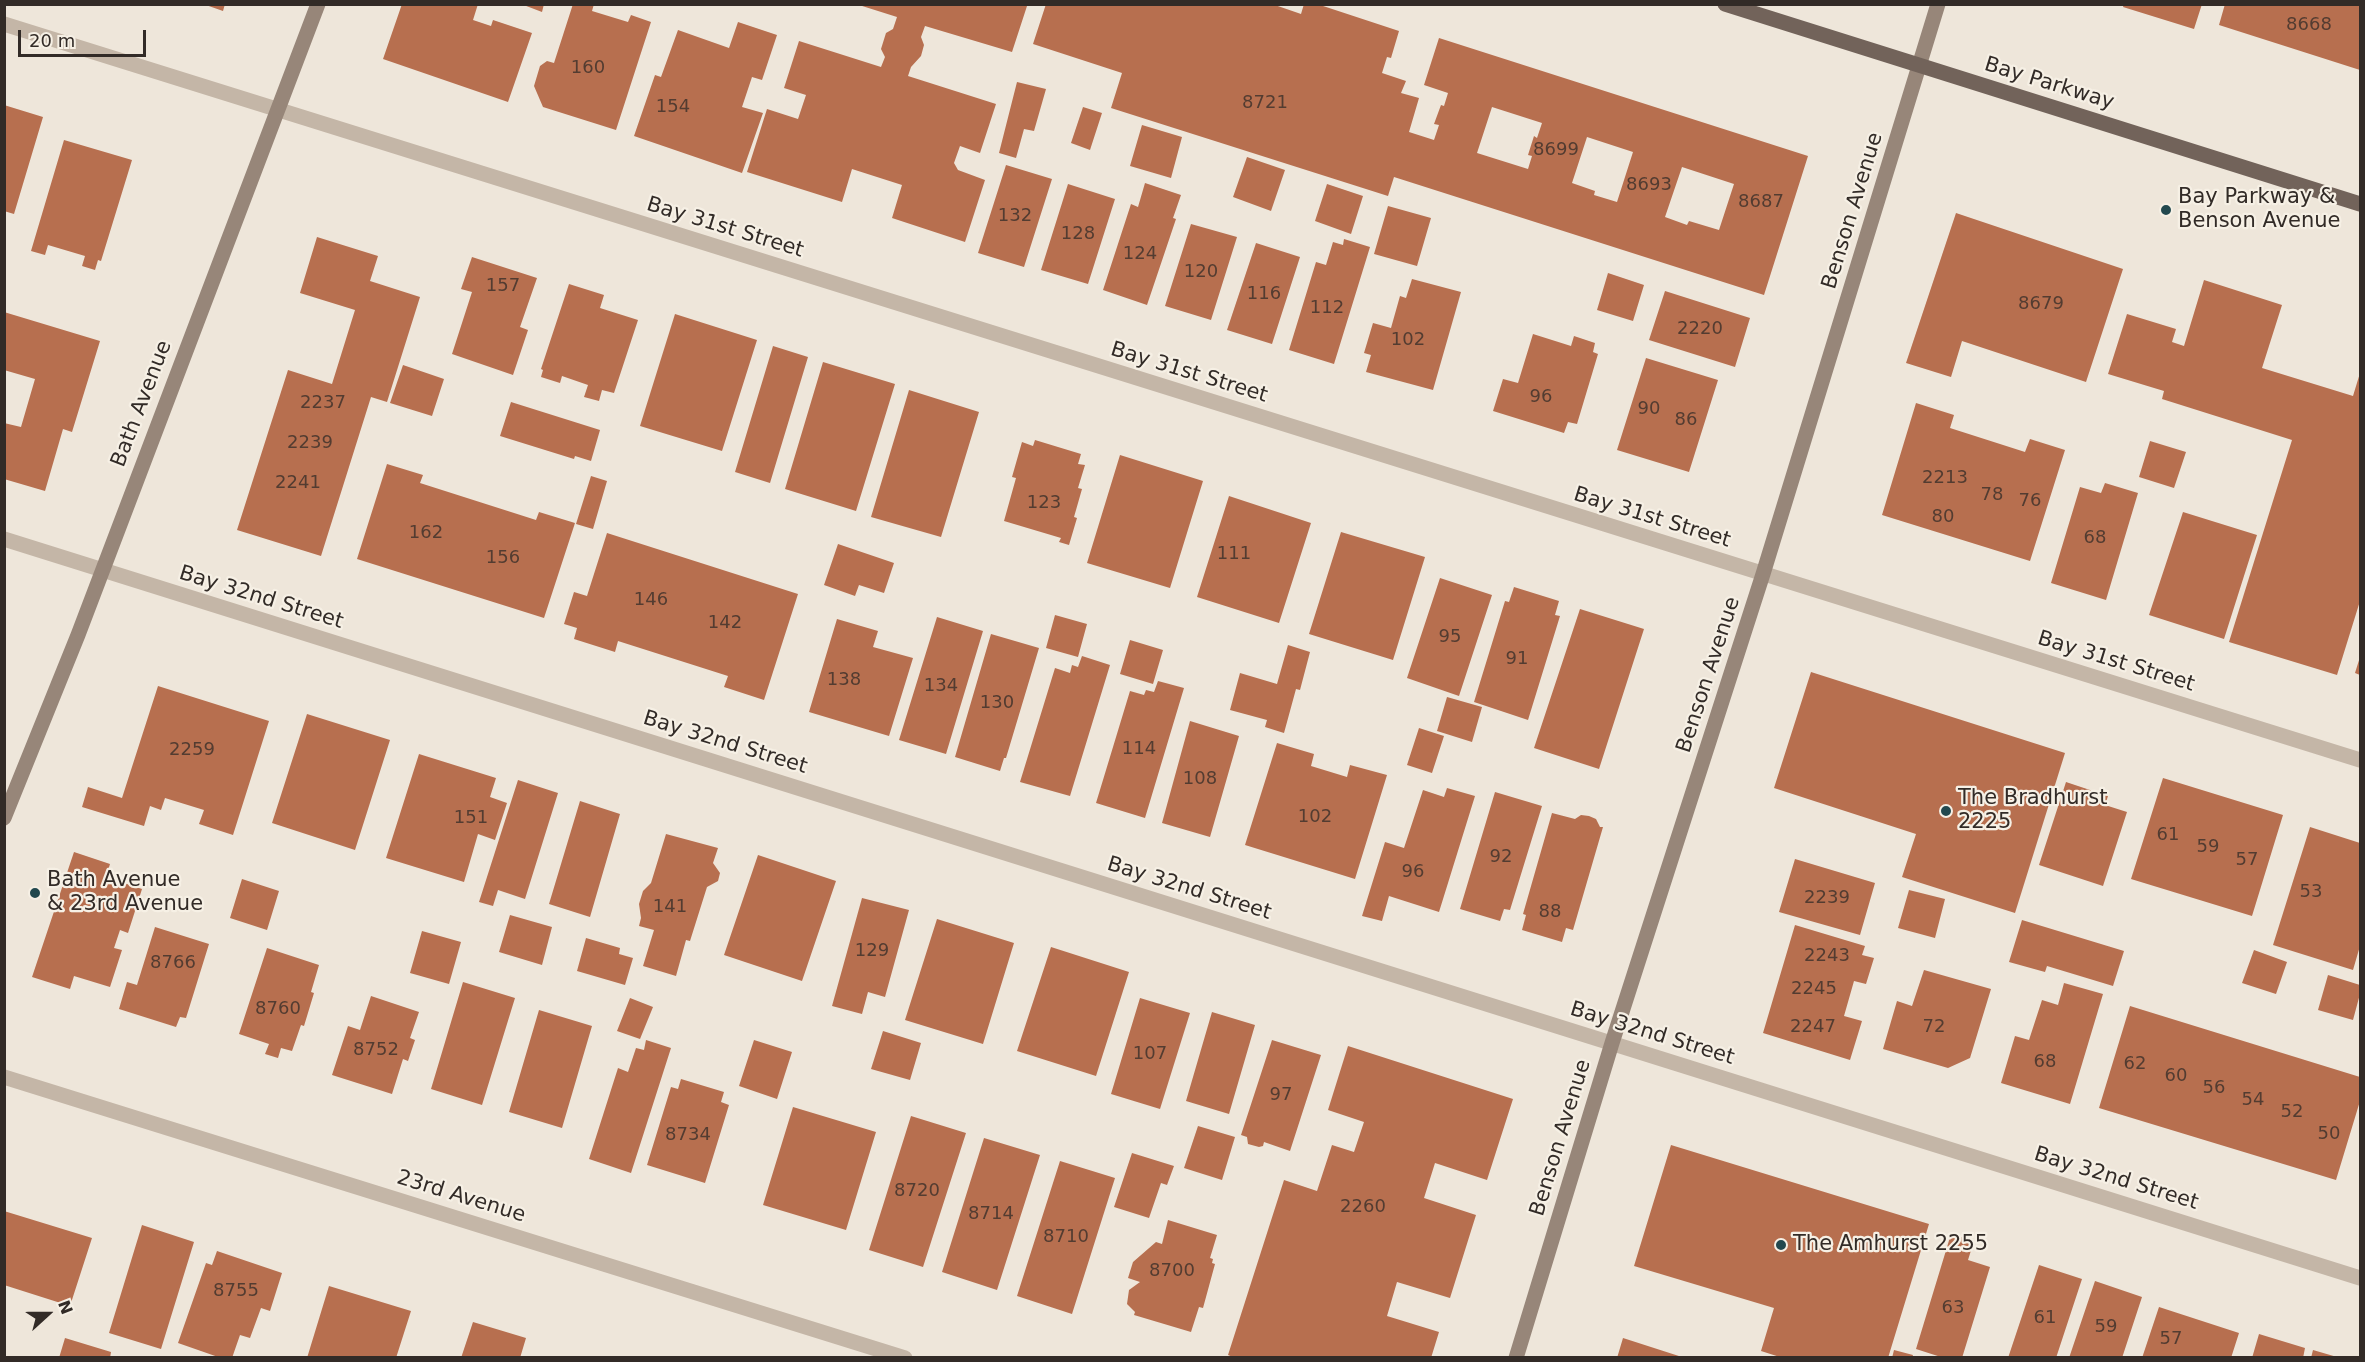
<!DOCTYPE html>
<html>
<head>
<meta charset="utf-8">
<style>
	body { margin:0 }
	#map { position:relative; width:2365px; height:1362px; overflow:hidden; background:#eee6da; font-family:"DejaVu Sans",sans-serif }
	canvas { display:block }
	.frame { position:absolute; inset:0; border:6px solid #322b27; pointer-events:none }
	.north { position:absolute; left:18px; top:1284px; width:60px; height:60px; -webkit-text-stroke:4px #f6f0e5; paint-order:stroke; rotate:69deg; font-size:16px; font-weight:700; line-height:24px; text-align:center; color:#322b27 }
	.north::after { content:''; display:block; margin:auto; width:21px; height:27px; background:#322b27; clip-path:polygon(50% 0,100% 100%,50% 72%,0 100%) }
	.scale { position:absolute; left:18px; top:30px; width:128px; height:27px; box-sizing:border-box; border:3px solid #322b27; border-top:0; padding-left:8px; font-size:18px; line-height:21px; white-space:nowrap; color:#322b27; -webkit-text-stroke:4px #f6f0e5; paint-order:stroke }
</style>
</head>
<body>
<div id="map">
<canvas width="2365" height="1362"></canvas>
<div class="frame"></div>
<div class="north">N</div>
<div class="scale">20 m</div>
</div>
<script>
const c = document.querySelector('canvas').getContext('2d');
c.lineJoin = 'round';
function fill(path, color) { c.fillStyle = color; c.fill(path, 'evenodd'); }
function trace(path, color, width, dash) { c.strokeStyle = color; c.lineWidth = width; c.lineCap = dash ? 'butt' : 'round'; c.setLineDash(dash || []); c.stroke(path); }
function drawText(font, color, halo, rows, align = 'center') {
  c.font = font + ' "DejaVu Sans",sans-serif'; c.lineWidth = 4.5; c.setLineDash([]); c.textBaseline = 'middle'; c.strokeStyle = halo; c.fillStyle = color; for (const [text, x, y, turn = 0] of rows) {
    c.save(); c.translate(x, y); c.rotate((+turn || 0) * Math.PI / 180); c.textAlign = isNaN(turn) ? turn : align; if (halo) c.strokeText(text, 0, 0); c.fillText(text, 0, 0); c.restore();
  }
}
const building = new Path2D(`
	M203 4H225L223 11Z
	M402 4H478L473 20 491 26 493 20 532 33 508 102 383 59Z
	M521 4H544L542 12Z
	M573 4H594L592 11 628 22 631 15 651 22 616 130 543 107 534 86 540 66 547 61 554 63Z
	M1046 4H1272L1301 14 1304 4H1317L1399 31 1391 58 1387 57 1382 73 1406 81 1401 93 1419 98 1409 132 1434 140 1439 125 1434 124 1441 105 1444 106 1448 93 1424 85 1439 38 1808 156 1764 295 1394 177 1388 196 1111 108 1122 73 1033 44ZM1492 107 1542 123 1537 138 1534 136 1528 155 1532 156 1528 169 1477 153ZM1587 137 1633 152 1617 202 1594 195 1595 191 1572 183ZM1682 167 1734 184 1719 230 1689 221 1687 225 1665 217Z
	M2124 4H2202L2194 29 2123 7Z
	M2225 4H2360V70L2219 25Z
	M859 5H1020L1027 6 1012 52 925 26 921 37 924 45 921 56 911 67 908 76 996 104 980 153 960 146 954 163 958 170 985 180 965 242 892 218 902 185 852 169 842 202 747 172 767 109 798 119 806 95 784 88 799 41 881 67 885 57 881 49 886 33 893 29 897 17Z
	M738 22 777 35 762 80 752 77 742 107 763 113 742 173 634 136 655 75 661 77 678 30 729 48Z
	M1017 82 1046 89 1034 131 1024 129 1016 158 999 153Z
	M4 105 43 117 14 214 4 211Z
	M1083 107 1102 113 1090 150 1071 143Z
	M1142 125 1182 137 1171 178 1130 166Z
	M64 140 132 160 101 261 98 260 95 270 82 266 85 256 48 245 45 255 31 251Z
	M1247 157 1285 170 1271 211 1233 197Z
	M1006 165 1052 179 1024 267 978 253Z
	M1145 183 1181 195 1173 218 1176 219 1147 305 1103 290 1131 204 1138 207Z
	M1068 184 1115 199 1088 284 1041 270Z
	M1327 184 1363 196 1351 234 1315 221Z
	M1388 206 1431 218 1417 266 1374 254Z
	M1956 213 2123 269 2086 382 1962 341 1951 377 1906 363Z
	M1191 224 1237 237 1211 320 1165 306Z
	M317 237 378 256 370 281 420 297 387 402 371 397 321 556 237 530 288 370 332 384 355 310 300 293Z
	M1344 239 1370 247 1334 364 1289 350 1316 262 1326 265 1333 242 1343 245Z
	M1256 243 1300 257 1272 344 1227 330Z
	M472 257 537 278 520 327 528 330 513 375 452 354 472 292 461 289Z
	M1608 273 1644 285 1633 321 1597 310Z
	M1412 279 1461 292 1433 390 1366 372 1371 355 1364 353 1373 323 1391 328 1400 296 1406 298Z
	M2204 280 2282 305 2262 368 2353 396 2360 373V601L2337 675 2229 642 2292 440 2162 399 2164 391 2108 374 2127 314 2176 329 2172 342 2184 346Z
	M569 284 604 295 600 308 638 320 614 393 602 390 599 401 584 397 588 385 562 376 560 383 541 377 543 370 541 369Z
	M1665 291 1750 318 1735 367 1649 340Z
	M4 312 100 341 72 432 63 429 45 491 4 479V423L21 427 35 379 4 370Z
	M675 314 757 340 722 451 640 426Z
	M1533 334 1571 346 1574 336 1595 343 1593 352 1598 354 1577 424 1568 422 1564 433 1493 411 1503 379 1518 383Z
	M773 346 808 357 770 483 735 472Z
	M1646 358 1718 380 1689 472 1617 450Z
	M823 362 895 384 856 511 785 489Z
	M403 365 444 379 432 416 390 403Z
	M909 390 979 412 941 537 871 517Z
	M511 402 600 430 591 461 575 456 574 459 500 436Z
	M1916 403 1954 415 1950 428 2025 452 2030 439 2065 450 2030 561 1882 515Z
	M1035 440 1081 454 1078 464 1085 465 1078 488 1082 489 1074 517 1077 518 1069 545 1059 542 1061 538 1004 521 1016 478 1012 477 1022 442 1033 446Z
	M2150 441 2186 452 2174 488 2139 477Z
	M1120 455 1203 481 1170 588 1087 563Z
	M387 464 423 475 420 483 536 520 539 512 575 523 544 618 357 559Z
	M591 476 607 481 593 529 576 524Z
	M2105 483 2138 493 2106 600 2051 583 2080 487 2101 493Z
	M1229 496 1311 523 1279 623 1197 597Z
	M2183 512 2257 535 2224 639 2149 615Z
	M1341 532 1425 557 1393 660 1309 634Z
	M607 533 798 594 764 700 724 687 728 676 618 641 615 652 574 639 577 628 564 624 574 592 587 596Z
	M838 544 894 563 884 593 859 585 855 596 824 585Z
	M1440 578 1492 595 1459 696 1407 678Z
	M1514 587 1559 601 1555 615 1560 616 1528 720 1474 702 1505 601 1509 602Z
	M1580 609 1644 629 1599 769 1534 748Z
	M1055 615 1087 624 1078 657 1046 648Z
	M937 617 983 631 946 754 899 740Z
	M837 619 878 631 873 647 913 658 889 736 809 712Z
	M991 634 1039 648 1006 758H1004L1000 771 955 757Z
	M1130 640 1163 650 1153 684 1120 674Z
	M1288 645 1310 652 1300 690 1296 689 1284 733 1265 727 1267 720 1230 710 1240 673 1277 684Z
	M1082 656 1110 665 1070 796 1020 782 1055 668 1070 673 1072 665 1078 667Z
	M2360 657V675L2355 673Z
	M1811 672 2065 753 2015 913 1902 877 1916 834 1774 788Z
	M1158 681 1184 688 1145 818 1096 803 1130 691 1144 695 1146 690 1154 692Z
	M158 686 269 721 233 835 199 824 204 810 165 798 161 810 150 806 144 826 82 807 88 787 122 798Z
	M1447 697 1482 707 1472 742 1437 731Z
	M307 714 390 740 355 850 272 823Z
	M1190 721 1239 736 1210 837 1162 823Z
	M1419 728 1444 736 1432 773 1407 765Z
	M1277 743 1314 754 1311 766 1347 777 1350 765 1387 775 1355 879 1245 845Z
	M419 754 496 778 490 797 507 803 495 840 478 834 464 882 386 858Z
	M2163 778 2283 815 2252 916 2131 879Z
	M518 780 558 793 525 899 498 890 493 906 479 902Z
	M2066 782 2108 796 2105 805 2127 812 2103 886 2039 865Z
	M1447 788 1475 796 1439 912 1389 896 1382 921 1362 916 1385 842 1404 848 1423 790 1444 797Z
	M1495 792 1542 806 1510 910 1504 909 1500 921 1460 909Z
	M580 801 620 814 590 917 549 904Z
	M1552 813 1575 819 1581 815 1589 816 1596 819 1600 827H1603L1573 930 1566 928 1562 942 1522 930 1526 915 1523 914Z
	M2310 827 2360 843V946L2353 970 2273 945Z
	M666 834 718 848 713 863 720 873 718 881 707 887 690 941 686 940 676 976 643 966 654 930 639 926 641 918 639 904 643 891 651 883Z
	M74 852 110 864 106 877 142 889 128 933 120 930 114 948 122 950 110 987 74 976 70 989 32 977Z
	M758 855 836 881 802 981 724 955Z
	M1795 859 1875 883 1860 935 1779 912Z
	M242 879 279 891 267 930 230 918Z
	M1909 890 1945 899 1935 938 1898 928Z
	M862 898 909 910 885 997 868 992 862 1014 832 1006Z
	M510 915 552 927 542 965 499 952Z
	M937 919 1014 943 983 1044 905 1020Z
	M2022 920 2124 951 2113 986 2047 966 2045 972 2009 962Z
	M1795 925 1865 946 1862 955 1874 958 1866 984 1854 981 1844 1016 1862 1021 1850 1060 1763 1033Z
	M155 927 209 944 186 1018 180 1017 176 1027 119 1009 127 982 137 985Z
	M422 931 461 942 449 984 410 973Z
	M586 938 620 948 619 954 633 958 625 985 577 971Z
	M1051 947 1129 972 1096 1076 1017 1051Z
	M267 948 319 965 311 992 314 993 304 1026 301 1025 292 1051 281 1048 278 1058 265 1054 269 1044 239 1034Z
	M2254 950 2287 962 2276 994 2242 983Z
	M1924 970 1991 989 1970 1058 1948 1068 1883 1049 1897 1001 1912 1006Z
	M2328 975 2360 985V994L2353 1020 2318 1010Z
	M463 982 515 998 482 1105 431 1089Z
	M2064 983 2103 994 2070 1104 2001 1083 2015 1036 2029 1040 2042 1000 2058 1005Z
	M371 996 419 1012 410 1038 415 1040 408 1061 403 1059 392 1094 332 1075 348 1026 360 1030Z
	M630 998 653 1007 640 1039 617 1031Z
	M1140 998 1190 1013 1160 1109 1111 1094Z
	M2130 1006 2360 1077V1101L2336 1180 2099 1108Z
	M539 1010 592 1026 562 1128 509 1112Z
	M1212 1012 1255 1025 1229 1114 1186 1101Z
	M883 1031 921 1043 910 1080 871 1069Z
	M646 1040 671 1048 631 1173 589 1159 618 1068 628 1072 636 1048 644 1050Z
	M754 1040 792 1052 777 1099 739 1086Z
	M1272 1040 1321 1055 1290 1151 1264 1142 1263 1146 1259 1147 1248 1144 1247 1137 1241 1135Z
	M1348 1046 1513 1099 1487 1180 1435 1163 1424 1198 1476 1215 1450 1298 1397 1282 1387 1316 1439 1332 1431 1358H1235L1228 1355 1284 1180 1317 1191 1332 1145 1354 1152 1364 1122 1328 1110Z
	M681 1079 724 1092 721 1102 729 1105 705 1183 647 1165 671 1087 678 1089Z
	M793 1107 876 1132 846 1230 763 1205Z
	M911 1116 966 1133 923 1267 869 1250Z
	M1198 1126 1235 1137 1222 1180 1184 1168Z
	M984 1138 1040 1155 997 1290 942 1272Z
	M1671 1145 1929 1224 1888 1358H1783L1761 1351 1774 1308 1634 1266Z
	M1132 1153 1174 1166 1167 1185 1161 1183 1149 1218 1114 1207Z
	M1060 1161 1115 1178 1072 1314 1017 1296Z
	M4 1211 92 1238 70 1306 4 1285Z
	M1168 1220 1217 1235 1210 1258 1213 1259 1212 1263 1215 1264 1203 1308 1199 1307 1191 1332 1134 1315 1135 1312 1127 1304 1129 1290 1140 1282 1128 1278 1133 1262 1156 1242 1162 1244Z
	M142 1225 194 1242 161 1349 109 1333Z
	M1951 1234 1974 1241 1968 1260 1990 1267 1962 1358H1944L1916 1349Z
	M217 1251 282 1273 270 1311 261 1308 250 1338 240 1335 232 1358H221L178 1343 206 1263 212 1265Z
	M2039 1265 2082 1279 2056 1358H2008Z
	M2095 1281 2142 1297 2122 1358H2069Z
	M329 1286 411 1311 396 1358H307Z
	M2159 1307 2239 1333 2231 1358H2142Z
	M473 1322 526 1338 520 1358H461Z
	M2259 1334 2305 1348 2303 1358H2252Z
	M65 1338 111 1352 110 1358H59Z
	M1623 1338 1682 1357V1358H1617Z
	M1894 1350 1913 1355 1912 1358H1892Z
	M2313 1350 2337 1357V1358H2311Z`);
const street = new Path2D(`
	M4 24 2360 760
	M4 539 2360 1278
	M4 1077 905 1358`);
const secondary = new Path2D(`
	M4 818 78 635 318 4
	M1516 1358 1612 1043 1763 574 1938 4`);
const primary = new Path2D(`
	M1725 4 2360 204`);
const markers = [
	[2166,210,6,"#22484e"],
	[1946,811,6,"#22484e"],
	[35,893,6,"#22484e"],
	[1781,1245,6,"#22484e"]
];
const numberNames = [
	["8668",2309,25],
	["160",588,68],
	["8721",1265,103],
	["154",673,107],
	["8699",1556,150],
	["8693",1649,185],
	["8687",1761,202],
	["132",1015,216],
	["128",1078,234],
	["124",1140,254],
	["120",1201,272],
	["157",503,286],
	["116",1264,294],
	["8679",2041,304],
	["112",1327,308],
	["2220",1700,329],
	["102",1408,340],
	["96",1541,397],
	["2237",323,403],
	["90",1649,409],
	["86",1686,420],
	["2239",310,443],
	["2213",1945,478],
	["2241",298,483],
	["78",1992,495],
	["76",2030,501],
	["123",1044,503],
	["80",1943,517],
	["162",426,533],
	["68",2095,538],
	["111",1234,554],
	["156",503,558],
	["146",651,600],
	["142",725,623],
	["95",1450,637],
	["91",1517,659],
	["138",844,680],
	["134",941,686],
	["130",997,703],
	["114",1139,749],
	["2259",192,750],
	["108",1200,779],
	["102",1315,817],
	["151",471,818],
	["61",2168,835],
	["59",2208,847],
	["92",1501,857],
	["57",2247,860],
	["96",1413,872],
	["53",2311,892],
	["2239",1827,898],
	["141",670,907],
	["88",1550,912],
	["129",872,951],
	["2243",1827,956],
	["8766",173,963],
	["2245",1814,989],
	["8760",278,1009],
	["2247",1813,1027],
	["72",1934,1027],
	["8752",376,1050],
	["107",1150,1054],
	["68",2045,1062],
	["62",2135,1064],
	["60",2176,1076],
	["56",2214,1088],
	["97",1281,1095],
	["54",2253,1100],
	["52",2292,1112],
	["50",2329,1134],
	["8734",688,1135],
	["8720",917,1191],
	["2260",1363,1207],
	["8714",991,1214],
	["8710",1066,1237],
	["8700",1172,1271],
	["8755",236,1291],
	["63",1953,1308],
	["61",2045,1318],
	["59",2106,1327],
	["57",2171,1339]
];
const streetNames = [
	["Bay Parkway",2049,84,17],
	["Benson Avenue",1853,211,-73],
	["Bay 31st Street",725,228,17],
	["Bay 31st Street",1189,373,17],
	["Bath Avenue",142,404,-69],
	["Bay 31st Street",1652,518,17],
	["Bay 32nd Street",261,598,17],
	["Bay 31st Street",2116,662,17],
	["Benson Avenue",1709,675,-72],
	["Bay 32nd Street",725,743,17],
	["Bay 32nd Street",1189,889,17],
	["Bay 32nd Street",1652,1034,17],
	["Benson Avenue",1561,1138,-73],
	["Bay 32nd Street",2116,1179,17],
	["23rd Avenue",461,1197,17]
];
const poiNames = [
	["Bay Parkway &",2178,198],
	["Benson Avenue",2178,222],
	["The Bradhurst",1958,799],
	["2225",1958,823],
	["Bath Avenue",47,881],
	["& 23rd Avenue",47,905],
	["The Amhurst 2255",1793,1245]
];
fill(building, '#b76f4f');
trace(street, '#c4b6a7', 15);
trace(secondary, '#978679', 15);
trace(primary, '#72635a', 15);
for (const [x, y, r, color] of markers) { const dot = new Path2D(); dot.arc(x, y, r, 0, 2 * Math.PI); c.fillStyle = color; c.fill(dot); trace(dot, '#f6f0e5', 2); }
drawText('18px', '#533c31', null, numberNames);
drawText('21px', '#322b27', '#f6f0e5', streetNames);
drawText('21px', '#322b27', '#f6f0e5', poiNames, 'left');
</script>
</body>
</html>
